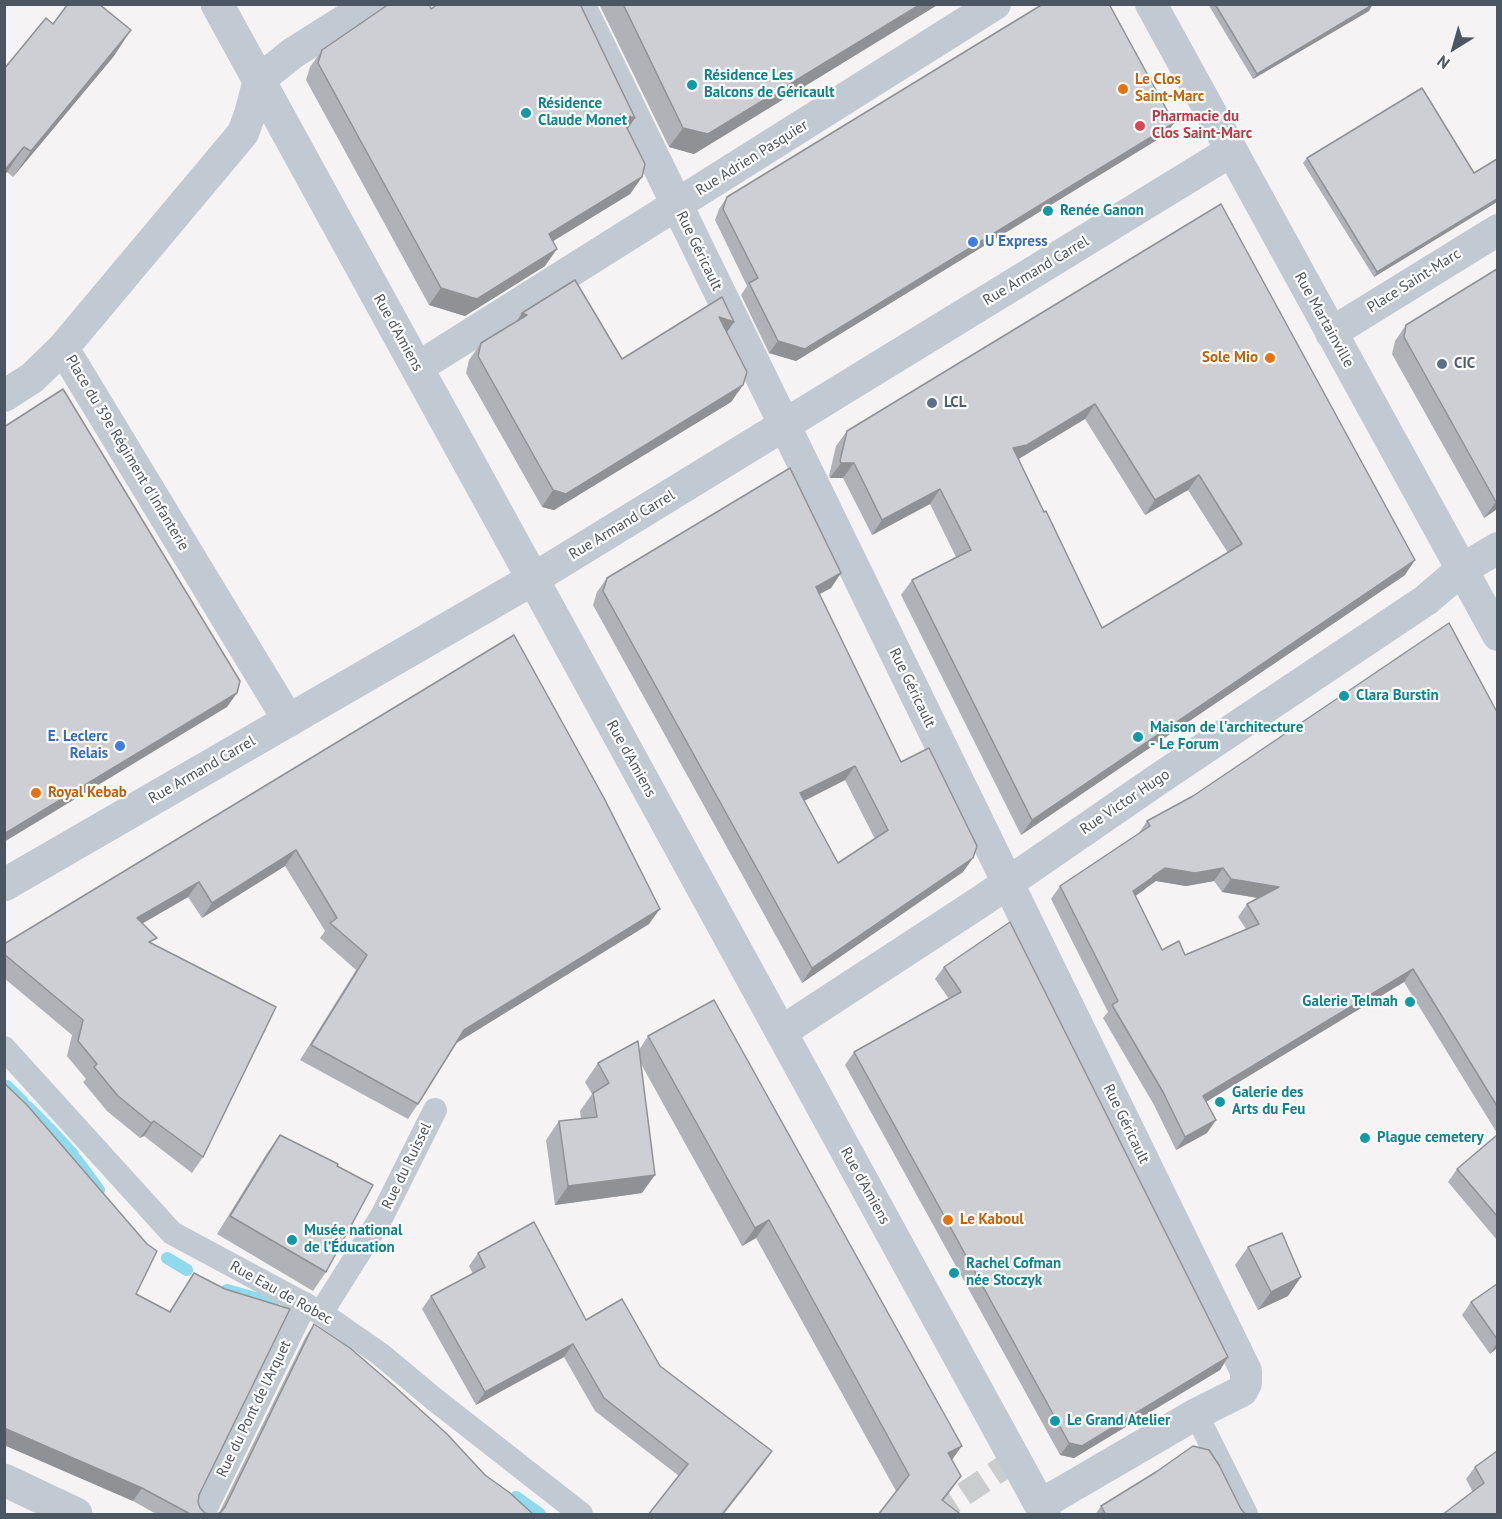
<!DOCTYPE html>
<html>
<head>
<meta charset="utf-8">
<style>
	body { margin:0 }
	#map { position:relative; width:1502px; height:1519px; overflow:hidden; background:#f5f3f3; font-family:"PT Sans",sans-serif }
	canvas { display:block }
	.frame { position:absolute; inset:0; border:6px solid #4a5661; pointer-events:none }
	.north { position:absolute; left:1424px; top:18px; width:60px; height:60px; -webkit-text-stroke:4px #fff; paint-order:stroke; rotate:217deg; font-size:16px; font-weight:700; line-height:24px; text-align:center; color:#4a5661 }
	.north::after { content:''; display:block; margin:auto; width:21px; height:27px; background:#4a5661; clip-path:polygon(50% 0,100% 100%,50% 72%,0 100%) }
</style>
</head>
<body>
<div id="map">
<canvas width="1502" height="1519"></canvas>
<div class="frame"></div>
<div class="north">N</div>
</div>
<script>
const c = document.querySelector('canvas').getContext('2d');
c.lineJoin = 'round';
function trace(path, color, width, dash) { c.strokeStyle = color; c.lineWidth = width; c.lineCap = dash ? 'butt' : 'round'; c.setLineDash(dash || []); c.stroke(path); }
function fill(path, color) { c.fillStyle = color; c.fill(path, 'evenodd'); }
function drawText(font, color, halo, rows, align = 'center') {
  c.font = font + ' "PT Sans",sans-serif'; c.lineWidth = 4.5; c.setLineDash([]); c.textBaseline = 'middle'; c.strokeStyle = halo; c.fillStyle = color; for (const [text, x, y, turn = 0] of rows) {
    c.save(); c.translate(x, y); c.rotate((+turn || 0) * Math.PI / 180); c.textAlign = isNaN(turn) ? turn : align; if (halo) c.strokeText(text, 0, 0); c.fillText(text, 0, 0); c.restore();
  }
}
const stream = new Path2D(`
	M7 1086 23 1102
	M28 1107 45 1124
	M49 1128 73 1154
	M77 1160 99 1190
	M167 1258 187 1270
	M227 1290 259 1299 274 1307
	M516 1497 540 1514`);
const pedestrianTunnel = new Path2D(`
	M934 1514 1015 1460`);
const pedestrian = new Path2D(`
	M4 1048 172 1233 321 1313 380 1354 434 1399 581 1514
	M321 1313 382 1216 435 1110
	M1196 1414 1246 1514
	M203 1514 305 1304`);
const minor = new Path2D(`
	M579 4 1246 1371V1383L1242 1391 1196 1414 1040 1505
	M1151 4 1498 635
	M1331 333 1498 230
	M63 348 289 721
	M417 368 995 4
	M4 396 32 378 63 348 243 133 250 114 259 80 293 53 371 4
	M781 1032 980 902 1157 780 1426 600 1461 570 1498 548
	M1045 1514 533 579 1231 151`);
const tertiary = new Path2D(`
	M4 885 533 579 217 4
	M4 1480 76 1514`);
const wall = new Path2D(`
	M599 4H939L694 154 669 147Z
	M1208 4H1372V5L1369 11 1253 79Z
	M431 9 635 118 628 129 642 177 630 194 553 241 545 266 465 316 429 305 306 80 310 67 322 50Z
	M53 24 114 56 13 177 7 172 4 175V69Z
	M1165 135 796 361 769 353 741 295 747 286 715 220 719 209 727 197Z
	M1307 158 1474 173 1497 202 1374 277 1303 163Z
	M1221 204 1405 575 1021 835 901 595 912 580 956 557 930 504 872 535 843 478H830L829 476 836 446 847 431ZM1085 419 1145 515 1188 490 1228 553 1102 628 1018 459Z
	M1497 269V509L1484 518 1392 354 1395 341 1406 325Z
	M734 322 727 332 743 385 731 402 554 510 542 507 466 373 469 360 481 343 622 359Z
	M841 573 831 588 819 594 901 762 963 872 802 983 593 605 597 592 607 578ZM845 780 875 839 838 863 804 801Z
	M514 635 649 924 455 1044 418 1104 408 1119 300 1060 356 970 320 938 325 931 285 866 202 918 188 897 143 923 152 944 203 1157 192 1173 144 1136 140 1138 107 1111 83 1082 86 1079 67 1056 72 1035 4 978V944Z
	M1497 712V1133L1404 982 1206 1102 1207 1133 1176 1150 1154 1105 1103 1018 1108 1012 1051 899 1060 886 1138 834 1147 821ZM1156 881 1186 886 1214 881 1222 892 1259 898 1247 904 1238 917 1246 929 1185 955 1162 950 1135 896 1144 890 1146 888Z
	M944 967 1228 1357 1220 1370 1074 1458 1060 1455 845 1065 854 1052 949 999 935 979Z
	M648 1036 952 1460 961 1476 948 1494 896 1491 756 1238 742 1246 640 1062 642 1193 555 1205 546 1140 559 1121 581 1119 580 1111 592 1094 585 1082 598 1063 639 1050Z
	M4 1083 136 1294 169 1312 194 1273 199 1495 198 1502 200 1508 205 1513 211 1515H158L133 1501 4 1445Z
	M280 1135 337 1166 326 1272 313 1291 217 1234 267 1153Z
	M1497 1135V1240L1448 1182 1457 1169Z
	M1248 1247 1288 1296 1258 1310 1235 1265Z
	M478 1253 660 1366 772 1451 724 1514 679 1476 595 1411 564 1357 476 1405 422 1309 431 1296 473 1274 469 1266Z
	M1497 1284V1348L1490 1354 1462 1315 1471 1302Z
	M314 1324 485 1475 219 1513 305 1338Z
	M1497 1451V1515L1473 1492 1466 1479 1475 1467Z
	M1101 1506 1241 1509 1246 1515H1095Z`);
const shadedWall = new Path2D(`
	M921 4H939L694 154 669 147 683 128Z
	M1372 5 1369 11 1253 79 1257 74Z
	M131 30 114 56 13 177 31 151Z
	M620 114 635 118 623 135Z
	M1174 123 1165 135 796 361 769 353 778 341Z
	M24 147 7 172 4 175V171Z
	M642 177 630 194 537 251 549 234Z
	M1497 199V202L1374 277 1377 272Z
	M557 249 545 266 465 316 429 305 441 288Z
	M522 313 527 315 511 330Z
	M719 317 734 322 722 339Z
	M743 385 731 402 554 510 542 507 553 490Z
	M1095 404 1085 419 1017 460 1013 448Z
	M841 463H854L843 478H830Z
	M1199 475 1188 490 1145 515 1155 500Z
	M940 489 930 504 872 535 882 520Z
	M1497 501V509L1484 518 1496 502Z
	M1415 560 1405 575 1021 835 1032 820Z
	M841 573 831 588 805 602 816 587Z
	M237 693 227 707 4 842V834Z
	M855 766 845 780 790 808 800 793Z
	M296 850 285 866 202 918 212 903Z
	M973 858 963 872 802 983 812 968Z
	M1165 868H1223L1214 881 1186 886 1156 881 1146 888 1144 890 1124 904 1133 891 1153 876Z
	M1231 879 1279 887 1270 900 1222 892Z
	M199 882 188 897 126 933 137 918Z
	M660 909 649 924 453 1045 464 1030Z
	M1413 969 1404 982 1194 1109 1203 1096Z
	M1216 1120 1207 1133 1176 1150 1185 1137Z
	M154 1121 144 1136 140 1138 151 1123Z
	M655 1175 642 1193 555 1205 568 1186Z
	M769 1220 756 1238 742 1246 755 1228Z
	M1301 1277 1288 1296 1258 1310 1271 1292Z
	M1497 1343V1348L1490 1354Z
	M573 1344 564 1357 476 1405 485 1392Z
	M1228 1357 1220 1370 1074 1458 1060 1455 1069 1443Z
	M4 1428 142 1488 133 1501 4 1445Z
	M962 1446 949 1464 948 1453Z
	M772 1451 763 1464 723 1515Z
	M961 1476 948 1494 931 1515 942 1500Z`);
const building = new Path2D(`
	M68 4H99L131 30 31 151 24 147 4 171V69L46 18 53 24Z
	M389 4H429L431 9 438 4H580L635 118 620 114 645 164 642 177 549 234 557 249 477 299 441 288 318 63 322 50Z
	M623 4H921L708 134 683 128Z
	M1043 4H1109L1174 123 805 349 778 341 749 283 758 278 723 209 727 197Z
	M1215 4H1372V5L1257 74Z
	M1422 88 1474 173 1497 159V199L1377 272 1307 158Z
	M1221 204 1415 560 1032 820 912 580 971 550 940 489 882 520 854 463H841L840 461 847 431ZM1095 404 1155 500 1199 475 1242 544 1102 628 1046 511 1044 512 1013 448 1027 445Z
	M1497 269V501L1496 502 1404 337 1406 325Z
	M575 280 622 359 722 297 734 322 719 317 747 372 743 385 566 494 553 490 478 356 481 343 527 315 522 313Z
	M63 389 240 681 237 693 4 834V427Z
	M790 468 841 573 816 587 901 762 929 748 977 846 973 858 812 968 603 591 607 578ZM855 766 888 830 838 863 800 793Z
	M1449 623 1497 712V1106L1413 969 1203 1096 1216 1120 1185 1137 1163 1092 1112 1005 1118 1001 1060 886 1150 826 1147 821 1193 796ZM1165 868 1195 873 1223 868 1231 879 1279 887 1247 904 1259 924 1185 955 1179 941 1162 950 1133 891 1153 877V876Z
	M514 635 604 798 660 909 464 1030 418 1104 311 1045 367 955 330 923 337 918 296 850 212 903 199 882 137 918 157 938 149 942 276 1007 203 1157 154 1121 151 1123 118 1096 94 1067 97 1064 78 1041 83 1020 4 954V944Z
	M1010 922 1228 1357 1082 1446 1069 1443 854 1052 961 992 944 967Z
	M714 1000 962 1446 948 1453 961 1476 942 1500 959 1513 957 1515H878L909 1475 769 1220 755 1228 648 1036Z
	M638 1041 655 1175 568 1186 559 1121 597 1117 593 1093 609 1083 598 1063Z
	M4 1083 27 1105 147 1244 157 1251 136 1294 170 1312 194 1273 225 1289 290 1309 199 1495 198 1502 200 1508 205 1513 211 1515H192L142 1488 4 1428Z
	M280 1135 338 1164 337 1166 373 1185 326 1272 230 1216Z
	M1497 1135V1216L1457 1169Z
	M534 1222 586 1320 622 1299 660 1366 772 1451 723 1513 725 1515H648L688 1464 604 1398 573 1344 485 1392 431 1296 485 1267 478 1253Z
	M1282 1233 1301 1277 1271 1292 1248 1247Z
	M1497 1284V1339L1471 1302Z
	M314 1324 350 1348 393 1385 447 1434 485 1475 510 1493 534 1515H215L221 1512 225 1507Z
	M1193 1446 1209 1450 1219 1465 1241 1509 1246 1515H1106L1101 1506 1156 1472Z
	M1497 1451V1515H1442L1484 1483 1475 1467Z`);
const markers = [
	[692,85,6,"#0f9aa8"],
	[1123,89,6,"#e8710a"],
	[526,113,6,"#0f9aa8"],
	[1140,126,6,"#e0444e"],
	[1048,211,6,"#0f9aa8"],
	[973,242,6,"#3f7fe0"],
	[1270,358,6,"#e8710a"],
	[1442,364,6,"#5c6f8a"],
	[932,403,6,"#5c6f8a"],
	[1344,696,6,"#0f9aa8"],
	[1138,737,6,"#0f9aa8"],
	[120,746,6,"#3f7fe0"],
	[36,793,6,"#e8710a"],
	[1410,1002,6,"#0f9aa8"],
	[1220,1102,6,"#0f9aa8"],
	[1365,1138,6,"#0f9aa8"],
	[948,1220,6,"#e8710a"],
	[292,1240,6,"#0f9aa8"],
	[954,1273,6,"#0f9aa8"],
	[1055,1421,6,"#0f9aa8"]
];
const cultureNames = [
	["Résidence Les",704,76],
	["Balcons de Géricault",704,93],
	["Résidence",538,104],
	["Claude Monet",538,121],
	["Renée Ganon",1060,211],
	["Clara Burstin",1356,696],
	["Maison de l'architecture",1150,728],
	["- Le Forum",1150,745],
	["Galerie Telmah",1398,1002,"right"],
	["Galerie des",1232,1093],
	["Arts du Feu",1232,1110],
	["Plague cemetery",1377,1138],
	["Musée national",304,1231],
	["de l’Éducation",304,1248],
	["Rachel Cofman",966,1264],
	["née Stoczyk",966,1281],
	["Le Grand Atelier",1067,1421]
];
const foodNames = [
	["Le Clos",1135,80],
	["Saint-Marc",1135,97],
	["Sole Mio",1258,358,"right"],
	["Royal Kebab",48,793],
	["Le Kaboul",960,1220]
];
const healthNames = [
	["Pharmacie du",1152,117],
	["Clos Saint-Marc",1152,134]
];
const streetNames = [
	["Rue Adrien Pasquier",752,158,-32],
	["Rue Géricault",699,251,64],
	["Rue Armand Carrel",1036,271,-31],
	["Place Saint-Marc",1414,281,-32],
	["Rue Martainville",1324,320,61],
	["Rue d'Amiens",398,333,61],
	["Place du 39e Régiment d'Infanterie",127,453,59],
	["Rue Armand Carrel",622,525,-31],
	["Rue Géricault",912,688,64],
	["Rue d'Amiens",631,759,61],
	["Rue Armand Carrel",202,770,-30],
	["Rue Victor Hugo",1125,802,-34],
	["Rue Géricault",1126,1124,64],
	["Rue du Ruissel",407,1166,-64],
	["Rue d'Amiens",865,1186,61],
	["Rue Eau de Robec",281,1293,29],
	["Rue du Pont de l'Arquet",254,1409,-64]
];
const shopNames = [
	["U Express",985,242],
	["E. Leclerc",108,737,"right"],
	["Relais",108,754,"right"]
];
const serviceNames = [
	["CIC",1454,364],
	["LCL",944,403]
];
trace(stream, '#90daee', 12);
trace(pedestrianTunnel, '#caccce', 24, [24, 12]);
trace(pedestrian, '#c1cad2', 24);
trace(minor, '#c1cad2', 32);
trace(tertiary, '#c1cad2', 33);
fill(wall, '#b0b2b7');
fill(shadedWall, '#909195');
fill(building, '#cdcfd5');
trace(building, '#909195', 1.5);
for (const [x, y, r, color] of markers) { const dot = new Path2D(); dot.arc(x, y, r, 0, 2 * Math.PI); c.fillStyle = color; c.fill(dot); trace(dot, '#fff', 2); }
drawText('bold 15px', '#0d838f', '#fff', cultureNames, 'left');
drawText('bold 15px', '#c56008', '#fff', foodNames, 'left');
drawText('bold 15px', '#be3a42', '#fff', healthNames, 'left');
drawText('15px', '#4a5661', '#fff', streetNames);
drawText('bold 15px', '#366cbe', '#fff', shopNames, 'left');
drawText('bold 15px', '#4e5e75', '#fff', serviceNames, 'left');
</script>
</body>
</html>
